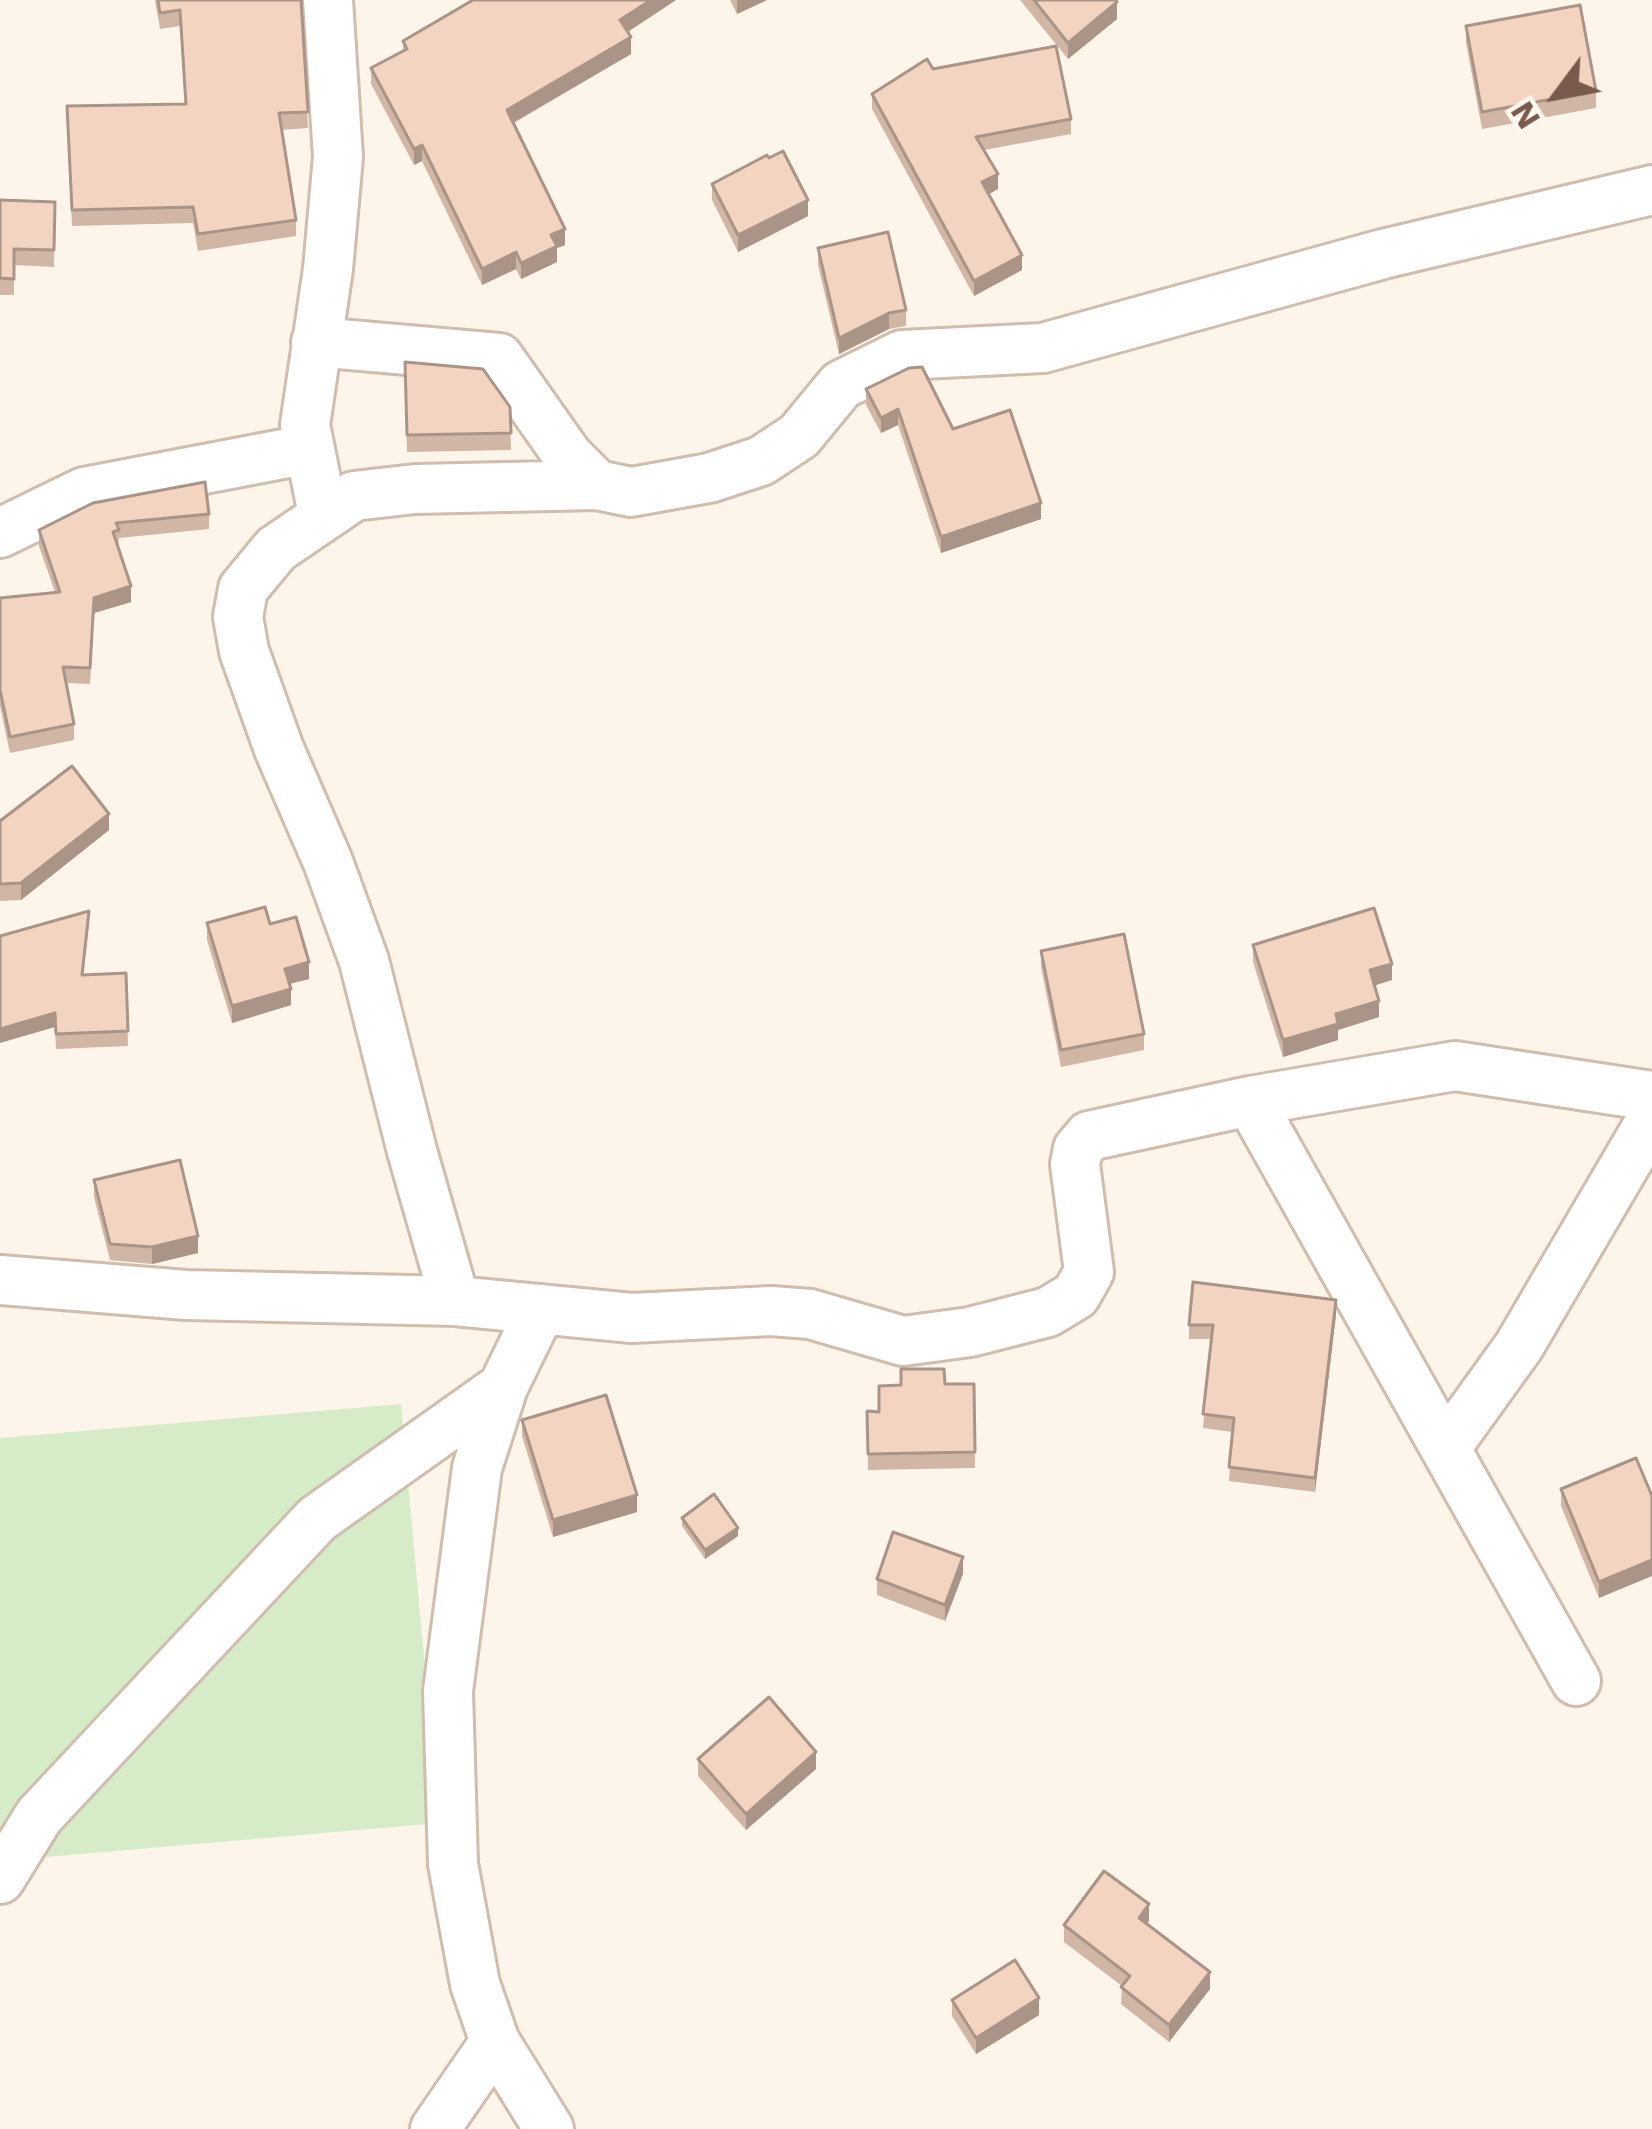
<!DOCTYPE html>
<html>
<head>
<meta charset="utf-8">
<style>
	body { margin:0 }
	#map { position:relative; width:1652px; height:2129px; overflow:hidden; background:#fdf5ea; font-family:"Work Sans",sans-serif }
	canvas { display:block }
	.north { position:absolute; left:1496px; top:36px; width:120px; height:120px; -webkit-text-stroke:9px #fff9f1; paint-order:stroke; rotate:238deg; font-size:33px; font-weight:700; line-height:48px; text-align:center; color:#785b4c }
	.north::after { content:''; display:block; margin:auto; width:42px; height:54px; background:#785b4c; clip-path:polygon(50% 0,100% 100%,50% 72%,0 100%) }
</style>
</head>
<body>
<div id="map">
<canvas width="1652" height="2129"></canvas>
<div class="north">N</div>
</div>
<script>
const c = document.querySelector('canvas').getContext('2d');
c.lineJoin = 'round';
function fill(path, color) { c.fillStyle = color; c.fill(path, 'evenodd'); }
function trace(path, color, width, dash) { c.strokeStyle = color; c.lineWidth = width; c.lineCap = dash ? 'butt' : 'round'; c.setLineDash(dash || []); c.stroke(path); }
const green = new Path2D(`
	M401 1404 439 1823 0 1861V1438Z`);
const minor = new Path2D(`
	M316 342 499 358 568 456 597 485 631 492 709 478 761 461 799 436 841 385 902 355 1043 348 1383 254 1652 190
	M323 514 305 425 328 269 338 157 328 0
	M0 533 84 492 309 449
	M1250 1101 1576 1681
	M0 1280 186 1295 455 1301 632 1318 771 1311 810 1314 903 1341 970 1332 1048 1312 1076 1295 1089 1272 1075 1164 1078 1149 1089 1136 1250 1101 1455 1066 1652 1096
	M455 1301 412 1151 364 961 328 862 279 749 244 651 238 617 243 589 276 549 354 496 415 489 597 485
	M541 1309 503 1387 477 1468 448 1691 453 1864 475 1984 495 2042 549 2129
	M1447 1446 1519 1346 1652 1119
	M0 1879 39 1816 317 1519 503 1387
	M435 2129 495 2042`);
const wall = new Path2D(`
	M155 0H301L308 128 282 130 296 220V236L198 251 193 223 72 226 67 122 185 104 180 26 160 29Z
	M473 0H676L627 32 631 54 514 123 565 245 557 248V262L521 279 516 269 482 285 422 161 414 165 371 84V68L403 51V41Z
	M730 0H767L737 14Z
	M1020 0H1116L1117 19 1068 59Z
	M1466 26 1596 91V108L1482 129 1466 43Z
	M933 69 1071 119V134L984 150 998 189 988 194 1022 270 974 296 872 109V94Z
	M712 184 808 216 738 252 712 200Z
	M0 200 55 202 54 267 14 265V295H0Z
	M818 248 906 310V326L889 329 839 354 818 265Z
	M405 362 510 407 511 450 407 452Z
	M866 389 953 429 1041 519 941 553 898 425 881 433 866 405Z
	M209 514V529L119 538 118 547 131 602 94 613 90 684 66 683 74 724V740L10 753 0 706V598L55 592 39 546V530Z
	M0 821 109 830 21 900 0 901Z
	M207 923 270 924 309 979 289 984 291 1005 232 1023 207 940Z
	M89 925 83 975 126 973 128 1046 56 1049 55 1027Z
	M1253 945 1392 980 1375 985 1379 1017 1338 1030V1040L1283 1057 1253 962Z
	M1041 951 1144 1034V1050L1061 1067 1041 967Z
	M94 1180 198 1253 152 1264 110 1260 94 1197Z
	M1336 1314 1315 1492 1229 1481 1232 1432 1203 1428 1211 1339H1189V1325Z
	M945 1384H974L975 1468 868 1470 867 1411 879 1412Z
	M522 1420 637 1512 553 1537 522 1436Z
	M1561 1489 1652 1496 1599 1598 1561 1506Z
	M682 1518 738 1536 705 1559 682 1526Z
	M963 1574 945 1621 877 1595V1579Z
	M698 1759 816 1769 746 1830 698 1776Z
	M1149 1921 1146 1924 1210 1989 1169 2042 1121 2004 1122 1986 1064 1942V1925Z
	M952 2000 1039 2015 976 2054 952 2016Z`);
const shadedWall = new Path2D(`
	M651 0H676L620 37V20Z
	M737 0H767L737 14Z
	M1117 2V19L1068 59V43Z
	M631 37V54L507 126V110Z
	M422 145V161L414 165V149Z
	M998 174V189L982 198V182Z
	M808 200V216L738 252V235Z
	M565 229V245L557 248V262L521 279V263L551 235Z
	M516 252V269L482 285V269Z
	M1022 255V270L974 296V281Z
	M889 313V329L839 354V338Z
	M898 409V425L881 433V418Z
	M1041 503V519L941 553V537Z
	M131 586V602L94 613 90 684 94 598Z
	M109 814V830L21 900V883Z
	M309 962V979L285 985V969Z
	M1392 964V980L1370 987V970Z
	M291 989V1005L232 1023V1006Z
	M1379 1001V1017L1338 1030V1040L1283 1057V1040L1336 1014Z
	M55 1013V1027L0 1043V1029Z
	M198 1236V1253L152 1264V1247Z
	M1336 1300V1314L1315 1492V1478Z
	M637 1495V1512L553 1537V1520Z
	M738 1528V1536L705 1559V1550Z
	M963 1557V1574L945 1621V1605Z
	M1652 1560V1576L1599 1598V1582Z
	M816 1752V1769L746 1830V1814Z
	M1149 1904V1921L1139 1935V1918Z
	M1210 1972V1989L1169 2042V2025Z
	M1039 1998V2015L976 2054V2038Z`);
const building = new Path2D(`
	M158 0H301L308 112 279 113 296 220 198 234 193 207 72 210 67 106 186 104 180 10 160 13Z
	M473 0H651L620 20 631 37 507 110 565 229 551 235 557 246 521 263 516 252 482 269 422 145 414 149 371 68 407 49 403 41Z
	M1034 0H1116L1117 2 1068 43Z
	M1580 5 1596 91 1482 112 1466 26Z
	M1056 46 1071 119 976 137 998 174 982 182 1022 255 974 281 872 94 927 59 933 69Z
	M783 151 808 200 738 235 712 184 767 155 769 158Z
	M0 200 55 202 54 250 14 249V279L0 278Z
	M888 232 906 310 889 313 839 338 818 248Z
	M405 362 483 369 510 407 511 433 407 435Z
	M922 367 953 429 1010 410 1041 503 941 537 898 409 881 418 866 389 909 368Z
	M205 482 209 514 116 523 119 530 113 532 131 586 94 598 90 668 63 667 74 724 10 737 0 690V598L60 592 39 530 93 503Z
	M72 766 109 814 21 883 0 884V821Z
	M265 907 270 924 296 917 309 962 285 969 291 989 232 1006 207 923Z
	M1374 908 1392 964 1370 970 1379 1001 1336 1014 1338 1024 1283 1040 1253 945Z
	M89 911 82 975 126 973 128 1031 56 1034 55 1013 0 1029V936Z
	M1124 934 1144 1034 1061 1050 1041 951Z
	M180 1160 198 1236 152 1247 110 1244 94 1180Z
	M1193 1282 1336 1300 1315 1478 1229 1467 1234 1418 1203 1414 1213 1325H1189Z
	M901 1369H944L945 1384H974L975 1452 868 1454 867 1411 879 1412V1386L901 1385Z
	M606 1395 637 1495 553 1520 522 1420Z
	M1636 1458 1652 1496V1560L1599 1582 1561 1489Z
	M714 1494 738 1528 705 1550 682 1518Z
	M893 1532 963 1557 945 1605 877 1579Z
	M769 1697 816 1752 746 1814 698 1759Z
	M1104 1871 1149 1904 1139 1918 1210 1972 1169 2025 1121 1987 1130 1976 1064 1925Z
	M1015 1960 1039 1998 976 2038 952 2000Z`);
fill(green, '#d6ebc7');
trace(minor, '#cfbdae', 54);
trace(minor, '#fff', 48);
fill(wall, '#d1b6a6');
fill(shadedWall, '#aa9487');
fill(building, '#f3d4c1');
trace(building, '#aa9487', 3);
</script>
</body>
</html>
